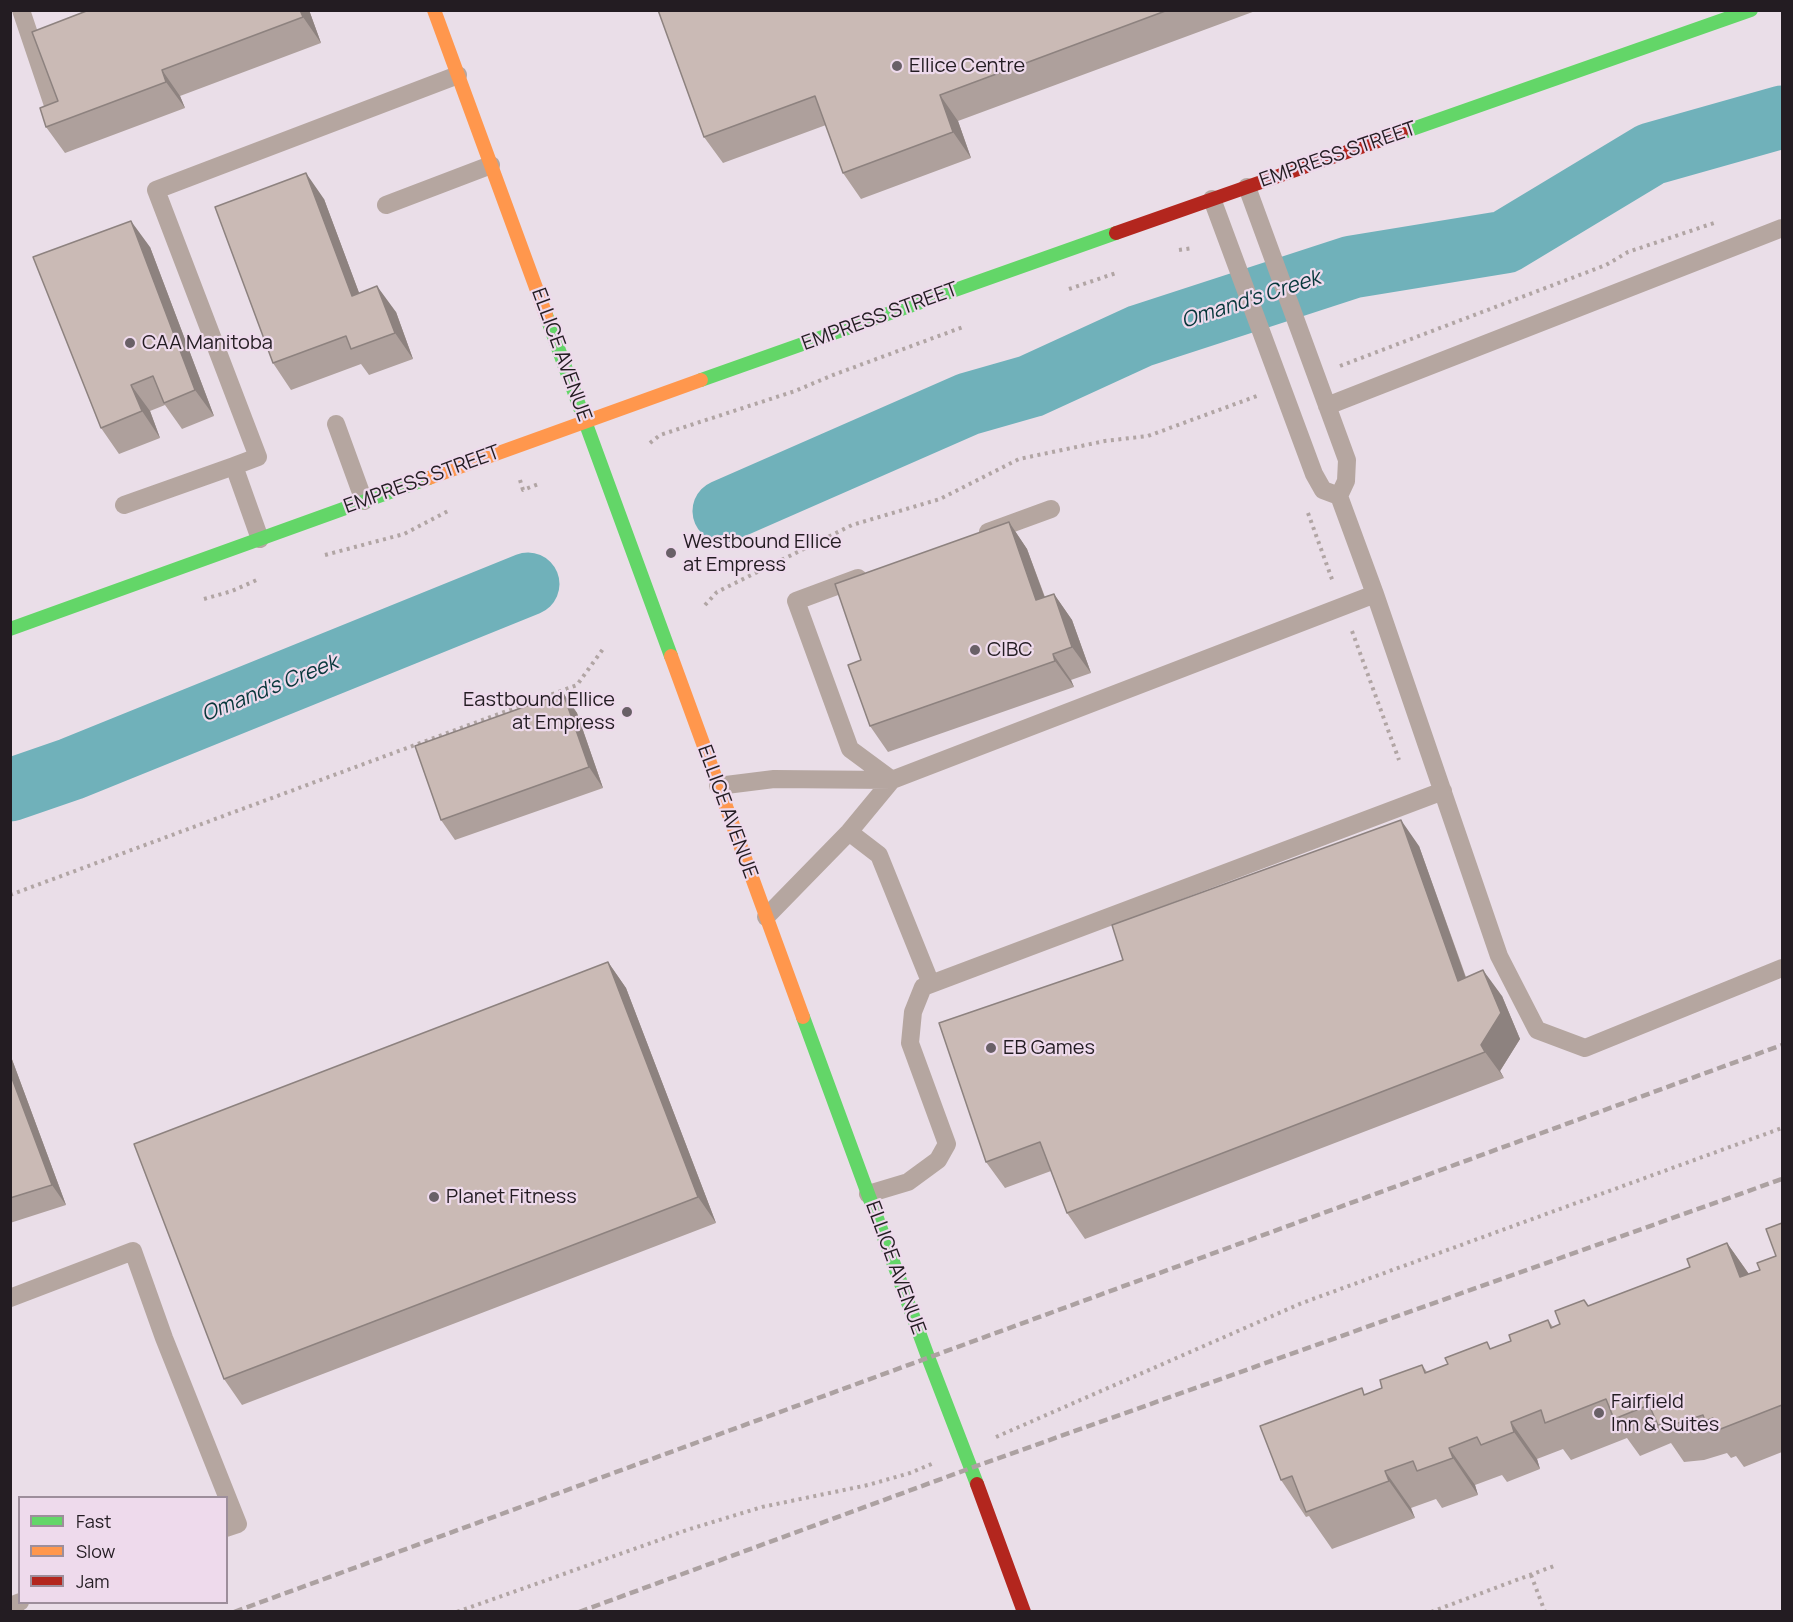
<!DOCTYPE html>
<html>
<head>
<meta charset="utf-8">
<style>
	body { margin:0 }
	#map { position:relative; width:1793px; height:1622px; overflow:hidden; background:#eadee8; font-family:Manrope,sans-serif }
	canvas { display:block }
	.frame { position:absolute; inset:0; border:12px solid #231c22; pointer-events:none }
	.legend { position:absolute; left:18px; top:1496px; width:210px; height:108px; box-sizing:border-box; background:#eedaec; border:2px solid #9d8e9b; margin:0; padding:8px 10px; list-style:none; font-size:18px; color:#231c22 }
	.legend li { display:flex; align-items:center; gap:12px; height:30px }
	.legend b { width:30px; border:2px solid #9d8e9b }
</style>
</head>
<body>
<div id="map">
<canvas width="1793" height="1622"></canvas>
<div class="frame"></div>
<ul class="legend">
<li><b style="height:8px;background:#63d668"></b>Fast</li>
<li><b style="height:8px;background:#ff974d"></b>Slow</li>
<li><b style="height:8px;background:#b3261e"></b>Jam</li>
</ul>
</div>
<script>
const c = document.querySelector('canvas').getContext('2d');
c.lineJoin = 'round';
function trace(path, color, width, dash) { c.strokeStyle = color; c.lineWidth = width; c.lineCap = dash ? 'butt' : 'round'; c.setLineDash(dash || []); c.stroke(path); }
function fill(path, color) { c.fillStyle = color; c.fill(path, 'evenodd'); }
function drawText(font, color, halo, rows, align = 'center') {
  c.font = font + ' Manrope,sans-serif'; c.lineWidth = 4.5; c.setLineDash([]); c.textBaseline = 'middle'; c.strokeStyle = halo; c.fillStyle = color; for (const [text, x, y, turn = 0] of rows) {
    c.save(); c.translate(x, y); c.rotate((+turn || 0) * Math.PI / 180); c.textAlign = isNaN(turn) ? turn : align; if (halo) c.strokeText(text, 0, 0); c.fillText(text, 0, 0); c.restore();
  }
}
const river = new Path2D(`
	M724 511 968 404 1031 386 1140 336 1352 267 1505 242 1651 154 1782 117
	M10 790 71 769 528 584`);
const path = new Path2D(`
	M1179 250 1193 248
	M1069 289 1116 273
	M1340 366 1606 265 1628 252 1717 222
	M650 443 660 435 795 391 833 375 963 327
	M520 480 523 490 541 483
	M1308 513 1333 582
	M325 555 404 534 450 510
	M204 599 232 591 259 579
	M705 605 717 592 852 525 940 499 1019 459 1105 441 1148 436 1257 396
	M1352 631 1399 760
	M10 895 577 685 603 649
	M996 1437 1302 1303 1782 1128
	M1531 1575 1545 1612
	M457 1612 690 1529 762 1507 868 1485 910 1473 934 1463
	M1431 1612 1554 1566`);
const lane = new Path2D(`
	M21 10 58 120
	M1247 187 1347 460 1346 481 1339 496 1375 594 1499 956 1537 1030 1585 1048 1782 968
	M1212 199 1314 474 1323 490 1339 496
	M386 205 491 165
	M1327 406 1782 228
	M336 424 364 501
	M234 466 258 457 156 190 458 75
	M124 505 234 466 260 539
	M988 532 1051 509
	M858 578 796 601 850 749 892 780
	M718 786 774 779 892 780 1375 594
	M849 832 879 855 931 984
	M766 917 849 832 892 780
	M868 1194 908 1182 938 1160 947 1144 910 1043 913 1012 923 987 1443 791
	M10 1298 133 1251 164 1338 238 1524 226 1528
	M10 1606 20 1602`);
const fast = new Path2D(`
	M1401 133 1751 10
	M546 315 671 656
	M701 380 1116 233
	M10 629 429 478
	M803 1017 928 1357 977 1484`);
const slow = new Path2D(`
	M434 10 546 315
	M429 478 701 380
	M671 656 803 1017`);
const jam = new Path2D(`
	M1116 233 1401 133
	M977 1484 1024 1612`);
const rail = new Path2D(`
	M234 1612 1782 1045
	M579 1612 971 1468 1782 1179`);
const wall = new Path2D(`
	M89 10H309L321 43 180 96 185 108 65 153 46 127 58 101Z
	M658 10H1258L958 121 971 158 861 199 843 173 826 125 723 163 704 137Z
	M324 199 359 293 396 312 413 359 369 375 361 364 291 390 273 363Z
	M150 247 214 416 182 429 165 405 150 411 160 438 119 454 101 428Z
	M1009 522 1027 549 1045 597 1054 594 1072 620 1091 673 1071 680 1074 687 888 752 870 726 861 660Z
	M563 693 577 713 603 788 455 840 441 820Z
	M1419 846 1466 977 1502 996 1520 1039 1500 1071 1504 1078 1085 1239 1067 1213 1051 1171 1005 1188 986 1162 1123 960Z
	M608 962 626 988 716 1223 242 1405 224 1379Z
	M10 1054 66 1205 10 1223Z
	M1782 1223V1452L1744 1467 1736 1456 1731 1458 1727 1453 1704 1460 1684 1462 1671 1443 1640 1456 1627 1438 1571 1460 1563 1449 1537 1459 1540 1469 1507 1482 1502 1475 1475 1485 1478 1495 1442 1508 1436 1499 1411 1508 1415 1518 1332 1549 1309 1516 1306 1517 1281 1480 1366 1394 1382 1388 1422 1365 1427 1372 1511 1341 1548 1320 1553 1327 1560 1324 1588 1306 1690 1267 1727 1243 1749 1274 1760 1270 1776 1256Z`);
const shadedWall = new Path2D(`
	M300 10H309L321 43 303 17Z
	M162 70 180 96 185 108 166 82Z
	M940 95 958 121 971 158 953 132Z
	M306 173 324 199 370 322 352 296Z
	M131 221 150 247 214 416 195 390Z
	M377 286 396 312 413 359 395 333Z
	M131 385 150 411 160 438 142 411Z
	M1009 522 1027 549 1055 626 1036 600Z
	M1054 594 1072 620 1091 673 1072 647Z
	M1053 654 1071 680 1074 687 1055 661Z
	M563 693 577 713 603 788 589 767Z
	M1401 820 1419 846 1476 1007 1458 981Z
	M608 962 626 988 716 1223 698 1197Z
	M1483 970 1502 996 1520 1039 1500 1071 1504 1078 1485 1052 1481 1045Z
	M10 1054 66 1205 52 1185 10 1073Z
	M1727 1243 1753 1280 1740 1277Z
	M1511 1422 1537 1459 1540 1469 1514 1432Z
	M1449 1448 1475 1485 1478 1495 1453 1458Z
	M1385 1471 1411 1508 1415 1518 1389 1481Z`);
const building = new Path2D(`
	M89 10H300L303 17 162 70 166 82 46 127 40 108 58 101 32 32Z
	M658 10H1168L940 95 953 132 843 173 815 96 704 137Z
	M306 173 352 296 377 286 395 333 351 349 346 336 273 363 215 207Z
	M131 221 195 390 164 403 153 376 131 385 142 411 101 428 33 257Z
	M1009 522 1036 600 1054 594 1072 647 1053 654 1055 661 870 726 848 665 861 660 835 584Z
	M563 693 589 767 441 820 415 746Z
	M1401 820 1458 981 1483 970 1501 1013 1481 1045 1485 1052 1067 1213 1040 1142 986 1162 939 1023 1123 960 1112 925Z
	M608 962 698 1197 224 1379 134 1144Z
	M10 1073 52 1185 10 1198Z
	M1782 1223V1405L1718 1430 1713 1418 1705 1421 1703 1415 1678 1423 1658 1425 1649 1405 1614 1419 1606 1399 1545 1423 1541 1410 1511 1422 1514 1432 1481 1445 1477 1437 1449 1448 1453 1458 1417 1471 1413 1461 1385 1471 1389 1481 1306 1512 1292 1476 1281 1480 1260 1426 1362 1388 1364 1395 1382 1388 1380 1380 1422 1365 1425 1373 1448 1364 1445 1358 1487 1342 1490 1349 1511 1341 1509 1335 1548 1320 1551 1328 1560 1324 1555 1311 1584 1300 1588 1306 1690 1267 1687 1259 1727 1243 1740 1277 1760 1270 1757 1263 1776 1256 1766 1229Z`);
const markers = [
	[897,66,6,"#696067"],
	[130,343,6,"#696067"],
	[671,553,6,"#696067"],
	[975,650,6,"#696067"],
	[627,712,6,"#696067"],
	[991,1048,6,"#696067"],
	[434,1197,6,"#696067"],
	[1599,1413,6,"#696067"]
];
const poiNames = [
	["Ellice Centre",909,66],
	["CAA Manitoba",142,343],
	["Westbound Ellice",683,542],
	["at Empress",683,565],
	["CIBC",987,650],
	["Eastbound Ellice",615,700,"right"],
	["at Empress",615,723,"right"],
	["EB Games",1003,1048],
	["Planet Fitness",446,1197],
	["Fairfield",1611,1402],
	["Inn & Suites",1611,1425]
];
const streetNames = [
	["EMPRESS STREET",1338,155,-19],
	["EMPRESS STREET",880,317,-20],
	["ELLICE AVENUE",561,355,70],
	["EMPRESS STREET",422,480,-20],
	["ELLICE AVENUE",727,812,70],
	["ELLICE AVENUE",895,1268,70]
];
const waterNames = [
	["Omand's Creek",1251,300,-18],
	["Omand's Creek",270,689,-22]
];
trace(river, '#70b1ba', 63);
trace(path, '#b1a5a4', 4, [3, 4.5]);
trace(lane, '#b5a6a0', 18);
trace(fast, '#63d668', 14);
trace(slow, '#ff974d', 14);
trace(jam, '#b3261e', 14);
trace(rail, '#aca1a1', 4.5, [9, 4.5]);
fill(wall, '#aea09c');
fill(shadedWall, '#8d827f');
fill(building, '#cabab5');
trace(building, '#8d827f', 1.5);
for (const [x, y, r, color] of markers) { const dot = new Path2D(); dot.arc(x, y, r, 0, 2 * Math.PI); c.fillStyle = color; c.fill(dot); trace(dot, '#eedaec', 2); }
drawText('20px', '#231c22', '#eedaec', poiNames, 'left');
drawText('20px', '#231c22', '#eedaec', streetNames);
drawText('italic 21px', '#07373b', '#eedaec', waterNames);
</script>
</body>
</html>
